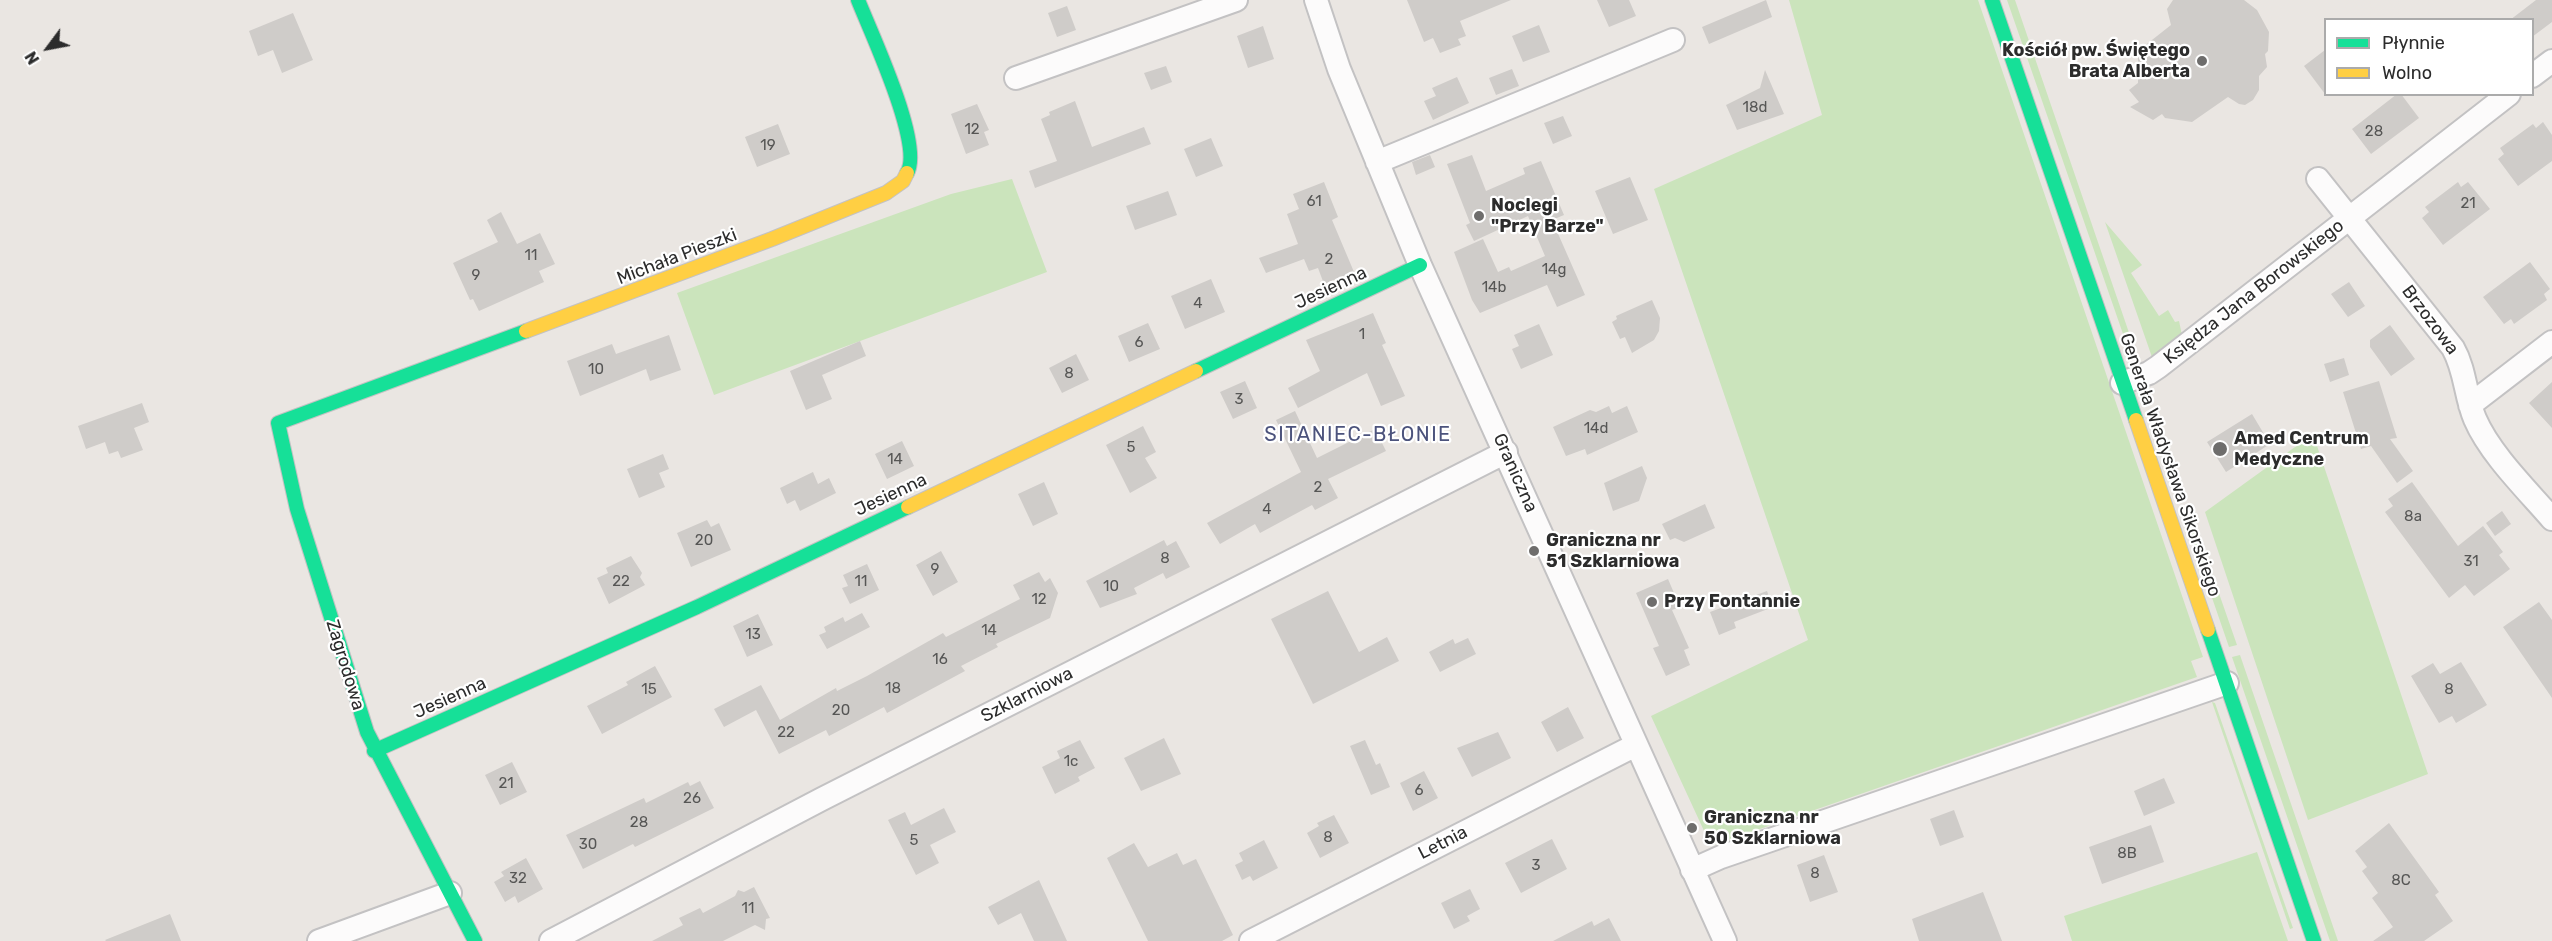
<!DOCTYPE html>
<html>
<head>
<meta charset="utf-8">
<style>
	body { margin:0 }
	#map { position:relative; width:2552px; height:941px; overflow:hidden; background:#eae6e2; font-family:Rubik,sans-serif }
	canvas { display:block }
	.legend { position:absolute; left:2324px; top:18px; width:210px; height:78px; box-sizing:border-box; background:#fff; border:2px solid #ababab; margin:0; padding:8px 10px; list-style:none; font-size:18px; color:#2c2c2c }
	.legend li { display:flex; align-items:center; gap:12px; height:30px }
	.legend b { width:30px; border:2px solid #ababab }
	.north { position:absolute; left:18px; top:18px; width:60px; height:60px; -webkit-text-stroke:4px #fff; paint-order:stroke; rotate:238deg; font-size:16px; font-weight:700; line-height:24px; text-align:center; color:#2c2c2c }
	.north::after { content:''; display:block; margin:auto; width:21px; height:27px; background:#2c2c2c; clip-path:polygon(50% 0,100% 100%,50% 72%,0 100%) }
</style>
</head>
<body>
<div id="map">
<canvas width="2552" height="941"></canvas>
<ul class="legend">
<li><b style="height:8px;background:#16e098"></b>Płynnie</li>
<li><b style="height:8px;background:#ffcf43"></b>Wolno</li>
</ul>
<div class="north">N</div>
</div>
<script>
const c = document.querySelector('canvas').getContext('2d');
c.lineJoin = 'round';
function fill(path, color) { c.fillStyle = color; c.fill(path, 'evenodd'); }
function trace(path, color, width, dash) { c.strokeStyle = color; c.lineWidth = width; c.lineCap = dash ? 'butt' : 'round'; c.setLineDash(dash || []); c.stroke(path); }
function drawText(font, color, halo, rows, align = 'center') {
  c.font = font + ' Rubik,sans-serif'; c.lineWidth = 4.5; c.setLineDash([]); c.textBaseline = 'middle'; c.strokeStyle = halo; c.fillStyle = color; for (const [text, x, y, turn = 0] of rows) {
    c.save(); c.translate(x, y); c.rotate((+turn || 0) * Math.PI / 180); c.textAlign = isNaN(turn) ? turn : align; if (halo) c.strokeText(text, 0, 0); c.fillText(text, 0, 0); c.restore();
  }
}
const green = new Path2D(`
	M1789 0H1978L2203 657 2191 661 2197 677 1711 846 1651 716 1808 640 1654 189 1822 115Z
	M2007 0H2015L2138 359 2130 354Z
	M1012 179 1047 272 714 395 677 293 951 194Z
	M2105 222 2142 265 2131 273 2159 316 2168 310 2175 322 2179 321 2182 335 2153 360Z
	M2313 434 2428 774 2308 820 2205 512Z
	M2192 516 2237 645 2229 647 2189 531Z
	M2240 655 2338 941H2330L2232 657Z
	M2212 702 2215 703 2293 928 2290 929Z
	M2257 852 2288 941H2072L2064 916Z`);
const building = new Path2D(`
	M1407 0H1511L1460 21 1466 36 1458 39 1461 45 1440 53 1433 38 1424 42Z
	M1597 0H1629L1636 16 1609 27Z
	M1766 0 1772 17 1709 44 1702 27Z
	M2173 0H2244L2257 10 2269 32 2268 51 2265 54 2267 67 2259 76V90L2253 100 2245 105 2239 104 2228 97 2192 122 2165 118 2162 114 2153 120 2130 107 2139 102 2129 90 2138 83V51L2171 25 2167 9Z
	M2536 0H2552V22L2532 37V20H2510Z
	M1067 6 1076 30 1057 37 1048 13Z
	M293 13 313 60 282 73 273 50 258 56 249 31Z
	M1539 25 1550 52 1523 62 1512 36Z
	M1263 26 1274 59 1248 68 1237 36Z
	M2325 50V94L2304 66Z
	M1166 66 1172 82 1151 90 1144 73Z
	M1512 69 1519 86 1496 95 1489 78Z
	M1765 70 1784 114 1737 130 1726 105 1760 88Z
	M1457 77 1469 103 1433 120 1424 101 1436 96 1432 88Z
	M2397 94H2401L2419 118 2371 154 2352 129Z
	M1075 101 1092 147 1144 127 1151 144 1035 188 1029 171 1057 161 1041 119 1050 115 1049 112Z
	M977 104 989 130 984 132 989 145 966 154 951 114Z
	M1563 116 1572 136 1553 144 1544 123Z
	M2543 122 2552 135V161L2518 186 2498 159 2504 154 2500 148 2533 124 2536 128Z
	M778 124 790 154 757 167 745 137Z
	M1211 138 1223 166 1196 177 1184 149Z
	M1430 155 1435 167 1416 175 1412 162Z
	M1472 155 1486 191 1525 174 1523 168 1541 161 1564 215 1552 220 1585 295 1557 307 1547 285 1480 313 1472 300 1454 252 1483 239 1498 272 1509 267 1511 271 1545 256 1528 216 1474 241 1466 225 1470 223 1447 164Z
	M1630 177 1648 220 1613 234 1595 191Z
	M1324 182 1338 217 1332 220 1354 272 1324 284 1318 268 1309 271 1304 259 1266 273 1259 258 1298 244 1287 214 1299 209 1293 194Z
	M2458 182 2461 187 2468 182 2490 209 2443 245 2422 218 2429 212 2425 207Z
	M1168 191 1177 215 1135 230 1126 206Z
	M501 212 517 244 540 233 555 264 539 271 544 282 479 311 473 299 470 300 453 263 498 242 487 220Z
	M2530 262 2550 289 2544 294 2547 300 2514 324 2511 319 2504 324 2483 297Z
	M1211 279 1225 312 1185 329 1171 296Z
	M2349 282 2365 306 2348 317 2331 294Z
	M1652 300 1660 318 1659 331 1654 340 1632 353 1625 337 1620 339 1612 322 1617 319 1616 316Z
	M1373 313 1386 343 1382 345 1405 396 1381 406 1367 373 1298 408 1288 388 1320 371 1306 340Z
	M1148 323 1160 349 1129 362 1118 336Z
	M1539 324 1553 355 1521 369 1512 349 1519 346 1514 335Z
	M2390 325 2415 359 2391 376 2370 347V340Z
	M669 335 681 370 650 381 646 369 580 396 567 361 612 344 616 354Z
	M860 341 866 356 822 375 832 399 806 410 790 371Z
	M1076 354 1089 380 1062 393 1049 368Z
	M2344 358 2349 375 2330 382 2324 364Z
	M1245 381 1257 408 1233 419 1220 392Z
	M2379 381 2397 438 2390 439 2413 471 2397 483 2371 446 2361 449 2343 392Z
	M2552 382V428L2529 403Z
	M142 403 149 422 134 428 143 450 121 458 118 451 109 454 105 442 86 449 78 426Z
	M1609 406 1612 413 1627 406 1638 432 1587 455 1585 449 1566 456 1553 427 1590 410 1596 412Z
	M1295 411 1317 458 1375 429 1386 451 1328 479 1338 498 1315 510 1312 505 1260 533 1255 524 1220 544 1207 523 1301 472 1276 420Z
	M2252 414 2270 444 2226 472 2207 442Z
	M1143 426 1156 452 1145 458 1157 478 1130 493 1106 445Z
	M902 441 914 466 887 479 875 454Z
	M663 454 669 469 659 473 665 487 639 498 627 469Z
	M1642 466 1647 478 1639 501 1613 511 1604 483Z
	M813 472 818 484 829 478 836 493 800 511 795 500 787 504 780 488Z
	M1044 482 1058 514 1033 526 1018 494Z
	M2412 482 2458 546 2483 526 2503 552 2499 555 2510 569 2474 596 2465 585 2449 598 2385 512 2393 506 2388 499Z
	M1705 504 1715 528 1684 542 1675 538 1670 540 1662 524Z
	M2502 511 2511 524 2495 536 2486 523Z
	M707 520 711 527 719 523 731 550 691 567 677 533Z
	M1164 540 1167 546 1176 541 1190 567 1166 579 1163 573 1134 588 1137 594 1100 608 1086 581Z
	M941 551 958 582 933 596 916 565Z
	M631 556 642 573 640 577 645 585 609 604 597 578 608 573 606 568Z
	M867 564 879 590 850 604 842 588 848 586 843 575Z
	M1039 572 1045 582 1050 578 1058 593 1050 618 996 644 998 647 961 666 965 671 887 713 884 707 829 736 826 730 779 754 756 710 724 727 714 709 761 685 780 720 836 688 837 691 867 676 943 633 946 637 1020 599 1013 585Z
	M1668 579 1680 607 1672 610 1689 648 1684 650 1690 665 1666 676 1653 648 1659 646 1636 593Z
	M1328 591 1359 652 1387 637 1399 661 1313 704 1271 619Z
	M1767 591 1773 607 1734 622 1736 628 1719 635 1710 612Z
	M2539 602 2552 620V698L2503 627Z
	M862 613 870 627 827 649 819 635 826 632 824 627 843 617 845 622Z
	M758 614 773 645 747 657 733 626Z
	M1468 638 1476 654 1440 672 1429 652 1453 639 1455 644Z
	M2461 662 2487 705 2456 723 2452 716 2439 723 2411 676 2433 663 2440 674Z
	M655 666 672 697 602 734 587 706 628 685 626 682Z
	M1568 707 1584 738 1557 752 1541 722Z
	M1498 732 1511 758 1472 777 1457 748Z
	M1164 738 1181 774 1141 791 1124 758Z
	M1080 740 1095 768 1078 777 1080 781 1055 794 1042 767 1060 758 1057 751Z
	M1365 740 1376 765 1380 763 1390 787 1371 795 1350 746Z
	M512 762 527 792 500 805 485 775Z
	M1424 771 1438 798 1413 811 1400 783Z
	M2164 778 2175 803 2144 816 2134 791Z
	M700 781 714 808 635 847 633 844 583 869 566 835 644 798 646 803 688 782 690 786Z
	M944 808 956 832 930 845 939 863 916 875 888 820 905 812 911 825Z
	M1954 810 1964 837 1940 846 1930 819Z
	M1334 815 1349 843 1320 858 1307 833 1319 826 1317 823Z
	M2389 823 2439 892 2435 895 2453 921 2424 941H2373L2393 927 2372 898 2378 893 2362 871 2367 867 2355 851Z
	M2151 825 2164 862 2102 884 2089 847Z
	M1552 839 1567 869 1521 893 1505 863Z
	M1264 840 1278 868 1253 881 1250 876 1242 880 1235 865 1243 861 1239 853Z
	M1134 843 1148 867 1177 853 1183 865 1196 859 1233 935 1222 941H1148L1107 858Z
	M1824 855 1838 892 1810 902 1797 865Z
	M526 858 543 889 518 903 515 896 505 902 494 882 504 876 501 872Z
	M1039 880 1067 941H1034L1021 913 998 925 988 907Z
	M754 887 770 918 766 919 765 930 755 925 723 941H652L683 925 679 918 700 908 703 913 735 896 738 890 744 892Z
	M1470 889 1480 909 1467 916 1470 921 1454 929 1441 903Z
	M1983 892 2002 941H1919L1912 919Z
	M170 914 181 941H106L105 940Z
	M1609 918 1621 941H1553L1592 921 1594 926Z`);
const street = new Path2D(`
	M1316 0 1339 69 1420 265 1725 941
	M2532 76 2552 61
	M1016 78 1236 0
	M1377 162 1673 40
	M2318 179 2453 348C2466 371 2465 396 2475 419 2490 454 2527 490 2552 519
	M2122 383 2149 373 2158 367 2509 94
	M2470 405 2552 342
	M1692 870 1721 857 2227 683
	M319 941 450 893
	M551 941 822 799 1506 452
	M1251 941 1636 745`);
const fast = new Path2D(`
	M858 0C871 33 924 145 907 173
	M1992 0 2136 420
	M1196 371 1420 265
	M2208 630 2314 941
	M374 751 697 607 908 507
	M475 941 367 732 297 509 278 423 526 331`);
const slow = new Path2D(`
	M526 331 772 239 886 193 903 181 907 173
	M2136 420 2208 630
	M908 507 1196 371`);
const markers = [
	[2202,61,6,"#6e6d6c"],
	[1479,216,6,"#6e6d6c"],
	[2220,449,8,"#6e6d6c"],
	[1534,551,6,"#6e6d6c"],
	[1652,602,6,"#6e6d6c"],
	[1692,828,6,"#6e6d6c"]
];
const numberNames = [
	["18d",1755,108],
	["12",972,130],
	["28",2374,132],
	["19",768,146],
	["61",1314,202],
	["21",2468,204],
	["11",531,256],
	["2",1329,260],
	["14g",1554,270],
	["9",476,276],
	["14b",1494,288],
	["4",1198,304],
	["1",1362,335],
	["6",1139,343],
	["10",596,370],
	["8",1069,374],
	["3",1239,400],
	["14d",1596,429],
	["5",1131,448],
	["14",895,460],
	["2",1318,488],
	["4",1267,510],
	["8a",2413,517],
	["20",704,541],
	["8",1165,559],
	["31",2471,562],
	["9",935,570],
	["22",621,582],
	["11",861,582],
	["10",1111,587],
	["12",1039,600],
	["14",989,631],
	["13",753,635],
	["16",940,660],
	["18",893,689],
	["15",649,690],
	["8",2449,690],
	["20",841,711],
	["22",786,733],
	["1c",1071,762],
	["21",506,784],
	["6",1419,791],
	["26",692,799],
	["28",639,823],
	["8",1328,838],
	["5",914,841],
	["30",588,845],
	["8B",2127,854],
	["3",1536,866],
	["8",1815,874],
	["32",518,879],
	["8C",2401,881],
	["11",748,909]
];
const poiNames = [
	["Kościół pw. Świętego",2190,51,"right"],
	["Brata Alberta",2190,72,"right"],
	["Noclegi",1491,206],
	["\"Przy Barze\"",1491,227],
	["Amed Centrum",2234,439],
	["Medyczne",2234,460],
	["Graniczna nr",1546,541],
	["51 Szklarniowa",1546,562],
	["Przy Fontannie",1664,602],
	["Graniczna nr",1704,818],
	["50 Szklarniowa",1704,839]
];
const streetNames = [
	["Michała Pieszki",677,257,-21],
	["Jesienna",1331,288,-25],
	["Księdza Jana Borowskiego",2254,292,-38],
	["Brzozowa",2430,320,53],
	["Generała Władysława Sikorskiego",2170,465,71],
	["Graniczna",1515,473,66],
	["Jesienna",891,495,-25],
	["Zagrodowa",345,665,73],
	["Szklarniowa",1027,695,-27],
	["Jesienna",450,698,-24],
	["Letnia",1443,843,-27]
];
const neighbourhoodNames = [
	["SITANIEC-BŁONIE",1358,435]
];
fill(green, '#cbe4bc');
fill(building, '#cfccc9');
trace(street, '#c3c2c3', 26);
trace(fast, '#c3c2c3', 16);
trace(slow, '#c3c2c3', 16);
trace(street, '#fcfbfb', 22);
trace(fast, '#16e098', 14);
trace(slow, '#ffcf43', 14);
for (const [x, y, r, color] of markers) { const dot = new Path2D(); dot.arc(x, y, r, 0, 2 * Math.PI); c.fillStyle = color; c.fill(dot); trace(dot, '#fff', 2); }
drawText('15px', '#565655', null, numberNames);
drawText('bold 18px', '#2c2c2c', '#fff', poiNames, 'left');
drawText('18px', '#2c2c2c', '#fff', streetNames);
c.letterSpacing = '1.5px';
drawText('20px', '#4c537c', '#fff', neighbourhoodNames);
c.letterSpacing = '0px';
</script>
</body>
</html>
